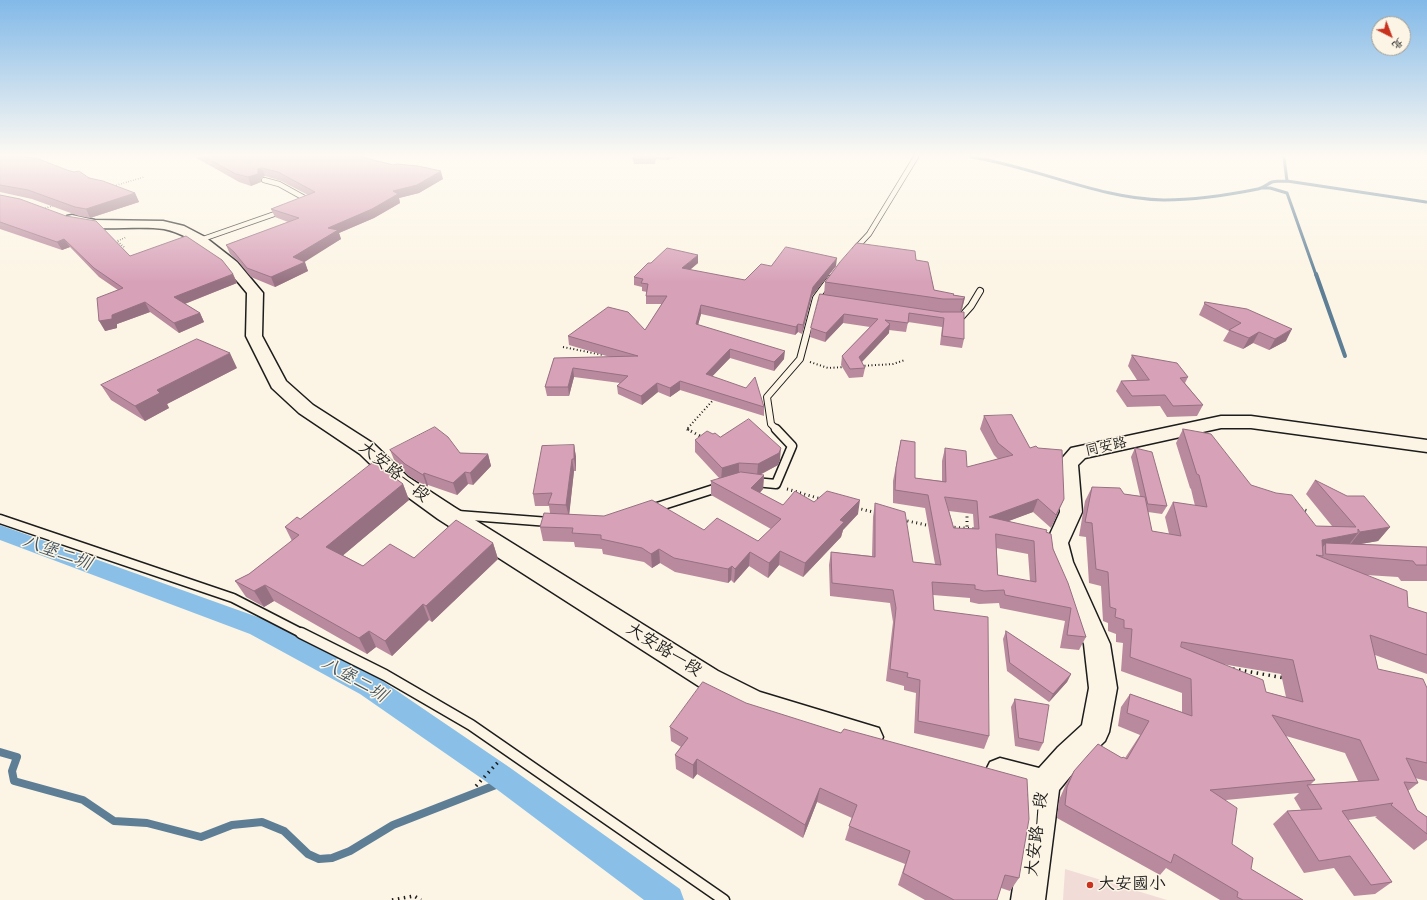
<!DOCTYPE html>
<html>
<head>
<meta charset="utf-8">
<style>
	body { margin:0 }
	#map { position:relative; width:1427px; height:900px; overflow:hidden; background:#fcf5e5; font-family:Caveat,"LXGW WenKai TC",sans-serif }
	canvas { display:block }
	.north { position:absolute; left:1371px; top:16px; width:40px; height:40px; box-sizing:border-box; background:#fcf5e5; border:1px solid #a29e95; border-radius:50%; rotate:138deg; font-size:11px; font-weight:700; line-height:16px; text-align:center; color:#1c1c1c }
	.north::after { content:''; display:block; margin:auto; width:14px; height:18px; background:#c8321e; clip-path:polygon(50% 0,100% 100%,50% 72%,0 100%) }
</style>
</head>
<body>
<div id="map">
<canvas width="1427" height="900"></canvas>
<div class="north">北</div>
</div>
<script>
const c = document.querySelector('canvas').getContext('2d');
c.lineJoin = 'round';
function fill(path, color) { c.fillStyle = color; c.fill(path, 'evenodd'); }
function trace(path, color, width, dash) { c.strokeStyle = color; c.lineWidth = width; c.lineCap = dash ? 'butt' : 'round'; c.setLineDash(dash || []); c.stroke(path); }
function drawText(font, color, halo, rows, align = 'center') {
  c.font = font + ' Caveat,"LXGW WenKai TC",sans-serif'; c.lineWidth = 3; c.setLineDash([]); c.textBaseline = 'middle'; c.strokeStyle = halo; c.fillStyle = color; for (const [text, x, y, turn = 0] of rows) {
    c.save(); c.translate(x, y); c.rotate((+turn || 0) * Math.PI / 180); c.textAlign = isNaN(turn) ? turn : align; if (halo) c.strokeText(text, 0, 0); c.fillText(text, 0, 0); c.restore();
  }
}
const built = new Path2D(`
	M1065 869 1167 900H1063Z`);
const streamFar2 = new Path2D(`
	M971 157C1036 167 1099 199 1164 200 1195 200 1228 195 1258 189 1263 188 1267 184 1272 182 1276 181 1282 181 1287 181L1284 157
	M1287 181 1426 202
	M1262 188H1270L1287 193 1316 275`);
const streamFar1 = new Path2D(`
	M1316 274 1345 356`);
const stream = new Path2D(`
	M0 752 17 757 12 771 14 781 83 800 114 821 147 823 201 837 232 825 262 822 284 831 308 854 319 859 332 858 350 851 393 825 506 781`);
const canal = new Path2D(`
	M0 525 266 620 378 678 509 767 680 889 684 900H644L491 785 360 694 250 634 0 540Z`);
const pathFar3 = new Path2D(`
	M114 186 144 177
	M43 209 55 205
	M124 247 117 241 127 237`);
const pathFar2 = new Path2D(`
	M563 347 603 355
	M810 362 828 368 844 367
	M861 366 893 364 905 360
	M689 430 687 429 714 399`);
const pathFar1 = new Path2D(`
	M687 429 702 437
	M787 489 821 499
	M857 508 877 513
	M1301 509 1309 511
	M967 512V528
	M903 520 931 526
	M950 527 977 529`);
const path = new Path2D(`
	M1233 669 1285 678
	M476 786 500 760
	M392 900 414 896 421 900`);
const laneFar3 = new Path2D(`
	M264 180 279 184 308 200 307 202
	M200 240 283 211
	M855 249 869 234 916 157`);
const laneFar2 = new Path2D(`
	M957 316H962L971 306 980 291
	M777 430 771 424 767 397 800 359 816 298 830 279`);
const laneFar1 = new Path2D(`
	M755 482 776 484 792 446 776 429
	M654 508 720 487
	M458 515 549 522
	M0 519 233 598 303 634`);
const lane = new Path2D(`
	M301 633 385 675 471 725 724 900`);
const secondary = new Path2D(`
	M72 215 95 220 163 221 184 226 205 237 237 262 263 293 262 336 286 381 313 405 374 444 408 477 454 507 718 671 760 692 879 728 883 737 879 746 869 750 812 734 743 711 700 687 438 519 394 487 360 454 299 413 272 388 246 336 247 293C227 268 198 236 164 229 145 226 118 229 97 228 87 228 77 224 67 222L65 219 67 216Z
	M1221 416H1251L1427 440V452L1251 428H1221L1085 458 1078 465 1082 512 1068 543 1073 562 1110 644 1117 688 1109 732 1105 741 1078 767 1059 790 1045 900H1011L1028 794 990 782 985 772 990 762 1000 758 1039 768 1058 747 1082 725 1089 688 1084 644 1049 562 1046 543 1060 512 1058 463 1071 448Z`);
const wall = new Path2D(`
	M0 157 67 170 135 193 139 202 90 218 79 216 32 199 0 192Z
	M195 157H362L443 179 419 193 399 198 400 203 374 218 339 233 341 239 304 261 308 271 275 287 251 277 238 261 230 254 226 245 288 222 275 217 271 209 308 195 281 181 265 176 261 178V182L251 186 239 182Z
	M634 157H675L667 160 656 159 655 164H634L633 159Z
	M0 195 130 256 233 274 237 283 185 304 200 313 204 322 179 333 150 312 117 324V328L105 331 118 290 99 277 70 247 62 250 0 229Z
	M916 260 934 290 954 295 965 297 962 309 960 312 964 339 962 348 940 345 942 327 908 322 906 332 889 330V333L862 362 865 368 863 377 849 378 841 365 842 356 870 327 843 323 825 342 810 337 811 328 824 295 825 282Z
	M651 263H698L690 270 745 280 771 266H836L812 296 802 334 798 332 795 335 701 314 698 325 784 359 774 371 730 358 712 376 764 407V416L680 390 670 397 658 392 642 405 618 394 617 386 620 383 574 377 569 396H547L545 387 554 358 610 357 569 345 568 336 645 330 662 304H646V296L647 292 642 291V287L634 285V277Z
	M1205 302 1286 341 1269 350 1253 343 1243 349 1223 341 1229 331 1199 315Z
	M1132 355 1188 377 1185 383 1203 405 1197 416 1167 417 1160 406 1127 407 1116 391 1121 381 1137 380 1128 366Z
	M237 368 167 404 169 408 145 421 111 400 101 385Z
	M984 416 1030 448 1064 499 1051 528 1033 512 1008 521 1047 532 1086 637 1079 650 1060 648 1065 621 1000 608 999 603 979 604 970 602V598L933 595 934 610 989 736 984 749 914 733 916 693 904 690V686L886 681 893 622 890 603 830 596 829 565 831 552 872 556 873 517 875 503 913 562 935 564 925 508 893 503V481L901 440 915 478 942 481V461L945 448 967 467 998 459 994 455 980 429ZM949 511 973 514 974 529 954 528ZM996 548 1028 554 1030 581 998 575Z
	M1183 429 1251 485 1316 526H1332L1306 494 1315 480 1390 527 1378 541 1361 544 1427 547V581H1401L1398 577 1366 575 1408 607 1427 613V674L1375 655 1378 669 1427 688V781L1415 778 1418 783 1408 791 1417 810 1427 817V840L1414 850 1375 817 1377 816 1348 820 1392 882 1375 894 1354 896 1334 868 1304 873 1273 824 1287 811 1301 810 1294 798 1299 793 1226 800 1232 844 1251 869 1303 900H1220L1166 868 1160 875 1057 818 1059 800 1066 784 1074 771 1122 758H1125L1140 735 1118 726 1121 707 1130 694 1182 712V693L1121 671 1123 643 1116 642V634L1108 631V623L1103 621 1101 586 1089 583 1086 537 1079 536 1085 501 1092 487 1124 494 1140 496 1131 457 1135 448 1167 506 1162 514 1148 512 1152 531 1169 534 1165 517 1173 502 1195 506 1191 489 1190 488 1176 443ZM1222 664 1281 674 1286 697 1266 692ZM1286 736 1345 753 1358 781 1310 785 1315 780Z
	M713 434 780 460 778 465 760 475H764L763 489 760 493 783 505 814 502 858 514 843 530 841 537 803 577 779 565 768 578 749 566 734 583 731 580 728 583 675 572 660 563 652 568 644 562 603 554 602 549 575 547 574 542 543 541 540 527 550 513 549 506H535L533 494 574 445 576 457V471H574L569 514 704 530 758 541 771 529 711 495V481L720 479 695 452V440Z
	M390 450 488 454 491 466 473 485 468 484 457 495 428 485 427 487 409 476 395 462Z
	M387 472 403 484 409 500 343 555 363 566 414 558 493 543 498 559 432 622 429 620 392 656 376 647 367 654 274 601 264 607 246 597 235 581 249 574 292 541 285 527Z
	M1006 631 1071 674 1067 682 1049 702 1007 671 1003 639Z
	M703 682 1019 878 1010 891 1001 888 997 900H925L898 885 905 864 845 840 852 818 817 802 803 838 697 774 693 779 676 769 675 755 681 747 671 741 670 727Z
	M1015 699 1043 743 1039 751 1015 746 1011 707Z`);
const shadedWall = new Path2D(`
	M667 157H675L667 160Z
	M262 168 265 176 261 178V182L251 186 248 177 258 169Z
	M441 171 443 179 419 193 399 198 400 203 374 218 339 233 341 239 303 263 305 262 308 271 275 287 271 277 293 257 328 228 393 191Z
	M135 193 139 202 90 218 86 209Z
	M64 239 70 247 62 250 57 242Z
	M698 255V263L682 276V268Z
	M837 258 836 266 812 296 802 334 803 325 813 287Z
	M233 274 237 283 179 306 174 297Z
	M965 297 962 309 960 312 963 299Z
	M145 302 150 312 117 324V328L105 331 99 321 112 315Z
	M701 305V314L696 332V324Z
	M200 313 204 322 179 333 174 323Z
	M844 314 843 323 825 342 826 333Z
	M798 324V332L795 335 796 327Z
	M890 324 889 333 858 366 859 357Z
	M1292 329 1286 341 1269 350 1275 339Z
	M1259 332 1253 343 1243 349 1249 338Z
	M730 349V358L706 383V374Z
	M785 351 784 359 774 371V362Z
	M230 353 237 368 167 404 169 408 145 421 135 406 157 390Z
	M573 368 574 377 569 396 568 387Z
	M680 381V390L670 397V388Z
	M657 383 658 392 642 405 641 396Z
	M574 445 576 457V471L574 459Z
	M781 448 780 460 778 465 757 476 758 464Z
	M488 454 491 466 473 485 470 473Z
	M572 459 574 471 569 517 566 505Z
	M739 463V475L721 480 722 468Z
	M465 472 468 484 457 495 453 483Z
	M424 473 428 485 427 487 423 475Z
	M764 475 763 489 751 502V488Z
	M403 484 409 500 334 563 326 547Z
	M1038 499 1033 512 985 530 989 517Z
	M1064 499 1058 512 1051 528 1056 515Z
	M860 500 858 514 843 530 841 537 803 577 805 563 840 520Z
	M1390 527 1378 541 1349 546 1360 532Z
	M1358 533 1347 547 1326 543 1319 552 1322 540Z
	M493 543 498 559 432 622 426 606Z
	M659 549 660 563 652 568 651 554Z
	M780 551 779 565 768 578 769 563Z
	M750 552 749 566 734 583 735 569Z
	M732 566 731 580 728 583V569Z
	M265 585 274 601 264 607 254 591Z
	M423 604 429 620 392 656 385 641Z
	M369 631 376 647 367 654 359 638Z
	M1071 674 1067 682 1049 702 1053 694Z
	M697 759V774L693 779V765Z
	M820 788 817 802 803 838 805 825Z`);
const building = new Path2D(`
	M0 157H23L36 158 67 170 74 172 79 171 89 178 103 181 135 193 86 209 75 207 28 190 0 185Z
	M205 157H362L393 165 397 164 418 166 441 171 417 185 393 191 398 194 372 209 328 228 338 230 293 257 305 262 271 277 247 268 234 252 226 245 299 218 271 209 315 192 278 172 262 168 258 169V174L248 177 236 174Z
	M634 157H655V159H633Z
	M0 195 20 199 66 216 96 221 130 256 186 236 222 260 233 274 174 297 200 313 174 323 145 302 112 315V319L99 321 97 298 123 288 94 268 64 239 57 242 0 222Z
	M857 243 915 251 916 260 928 262 934 290 954 294 953 295 965 297 963 299H943L825 282 840 262Z
	M786 247 837 258 813 287 803 325 798 324 796 327 701 305 696 324 785 351 774 362 730 349 706 374 746 388 755 377 764 407 680 381 670 388 657 383 641 396 617 386 628 376 573 368 568 387H545L554 358 638 356 568 336 608 307 628 312 645 330 667 296H646L648 284 641 283 643 279 634 277 648 263H651L667 248 698 255 682 268 745 280 761 264 771 266Z
	M820 294 941 312H964V339L942 336 944 318 909 313 908 323 885 320 890 324 859 357 865 368 850 369 842 356 878 319 844 314 826 333 811 328Z
	M1205 302 1247 309 1292 329 1275 339 1259 332 1249 338 1229 330 1241 323 1205 304Z
	M197 339 230 353 157 390 160 393 135 406 101 385Z
	M1132 355 1177 363 1188 377 1180 378 1203 405 1173 406 1165 395 1132 396 1121 381 1149 380Z
	M1012 415 1030 448 1036 446 1038 448 1062 450 1064 499 1056 515 1038 499 989 517 1047 530 1046 532 1051 534 1053 549 1068 583 1086 637 1067 635 1071 608 1005 595 1004 590 984 591 975 589V585L932 582 934 610 988 617 989 736 918 721 920 680 907 677 908 673 890 669 896 608 893 590 832 583 831 552 875 557V503L905 512 913 562 941 565 928 495 895 490 896 468 901 440 915 442V478L946 482 945 448 966 451 967 467 1013 455 998 443 984 416ZM945 497 977 501 979 529 954 528ZM996 534 1034 541 1036 582 998 575Z
	M749 419 781 448 779 453 758 464 739 463 722 468 695 440 707 431 713 434 715 433 720 437Z
	M435 427 448 437 460 453 488 454 470 473 465 472 453 483 424 473 423 475 405 464 390 450Z
	M1183 429 1211 434 1251 485 1276 493 1292 495 1316 526 1356 527 1315 480 1347 496H1364L1390 527 1360 532 1358 529V533L1322 540 1323 556 1316 555 1407 591 1408 607 1427 613V655L1370 635 1378 669 1423 679 1427 688V763L1406 758 1418 783 1404 782 1417 810 1427 817V834L1391 805 1393 803 1342 811 1392 882 1371 885 1350 856 1319 861 1287 811 1322 809 1307 785 1379 780 1360 740 1272 715 1315 780 1210 790 1237 808 1232 844 1253 858 1251 869 1303 900H1243L1237 897 1238 892 1174 854 1171 863 1065 805 1067 787 1074 771 1088 755 1098 744 1122 758 1123 757 1127 759 1149 721 1127 713 1130 694 1192 716 1191 679 1130 657 1132 629 1124 628V620L1115 617 1116 609 1110 607 1108 572 1096 569 1092 523 1085 522 1092 487 1120 488 1124 494 1145 497 1152 531 1181 536 1173 502 1207 507 1199 475 1197 474ZM1182 642 1293 660 1303 702 1266 692 1263 680 1181 647Z
	M574 445V459H572L566 505 548 504 552 493 533 494 542 446Z
	M1135 448 1152 452 1167 506 1148 504Z
	M375 461 387 472 403 484 326 547 363 566 390 544 414 558 456 520 493 543 426 606 423 604 385 641 369 631 359 638 265 585 254 591 235 581 249 574 299 535 285 527 297 517 300 519Z
	M741 472 764 475 751 488 783 505 795 491 814 502 827 491 860 500 840 520 844 522 805 563 780 551 769 563 750 552 735 569 732 566 728 569 674 558 659 549 651 554 642 548 601 539V535L572 533 573 528 540 527 544 513 604 516 652 500 704 530 717 518 758 541 781 519 711 481Z
	M1326 543 1427 547V565H1416L1413 561 1326 554Z
	M1006 631 1071 674 1053 694 1010 663Z
	M703 682 746 703 841 733 844 729 1027 779 1029 819 1019 878 1005 875 997 900H954L903 873 910 851 849 826 857 805 820 788 805 825 697 759 693 765 675 755 688 738 670 727Z
	M1015 699 1049 705 1043 743 1019 738Z`);
const markers = [
	[1090,885,4,"#c8321e"]
];
const streetNames = [
	["同安路",1106,447,-13]
];
const nearStreetnames = [
	["大安路一段",394,472,39],
	["大安路一段",664,650,32],
	["大安路一段",1037,834,-83]
];
const nearPoinames = [
	["大安國小",1098,885]
];
const nearWaternames = [
	["八堡二圳",57,553,20],
	["八堡二圳",354,680,30]
];
fill(built, '#f1dcd8');
trace(streamFar2, '#5e7e96', 3);
trace(streamFar1, '#5e7e96', 4);
trace(stream, '#5e7e96', 8);
fill(canal, '#8ac0e8');
trace(laneFar3, '#1c1c1c', 6);
trace(laneFar2, '#1c1c1c', 8);
trace(laneFar1, '#1c1c1c', 11);
trace(lane, '#1c1c1c', 13);
trace(secondary, '#1c1c1c', 3);
trace(pathFar3, '#1c1c1c', 1.5, [0.5, 2]);
trace(pathFar2, '#1c1c1c', 2, [1, 2.5]);
trace(pathFar1, '#1c1c1c', 3, [1, 3.5]);
trace(path, '#1c1c1c', 3.5, [1.5, 4.5]);
trace(laneFar3, '#fcf5e5', 4.5);
trace(laneFar2, '#fcf5e5', 6);
trace(laneFar1, '#fcf5e5', 8);
trace(lane, '#fcf5e5', 10);
fill(secondary, '#fcf5e5');
fill(wall, '#b98a9e');
fill(shadedWall, '#967181');
fill(building, '#d7a1b8');
trace(building, '#967181', 1);
const sky = c.createLinearGradient(0, 0, 0, 283);
sky.addColorStop(0, '#82b9e8');
sky.addColorStop(0.55, '#fefaf3');
sky.addColorStop(1, '#fefaf300');
c.fillStyle = sky;
c.fillRect(0, 0, 1427, 283);
for (const [x, y, r, color] of markers) { const dot = new Path2D(); dot.arc(x, y, r, 0, 2 * Math.PI); c.fillStyle = color; c.fill(dot); trace(dot, '#fcf5e5', 1.5); }
drawText('14px', '#1c1c1c', '#fcf5e5', streetNames);
drawText('17px', '#1c1c1c', '#fcf5e5', nearStreetnames);
drawText('17px', '#1c1c1c', '#fcf5e5', nearPoinames, 'left');
drawText('italic 18px', '#425563', '#fcf5e5', nearWaternames);
</script>
</body>
</html>
